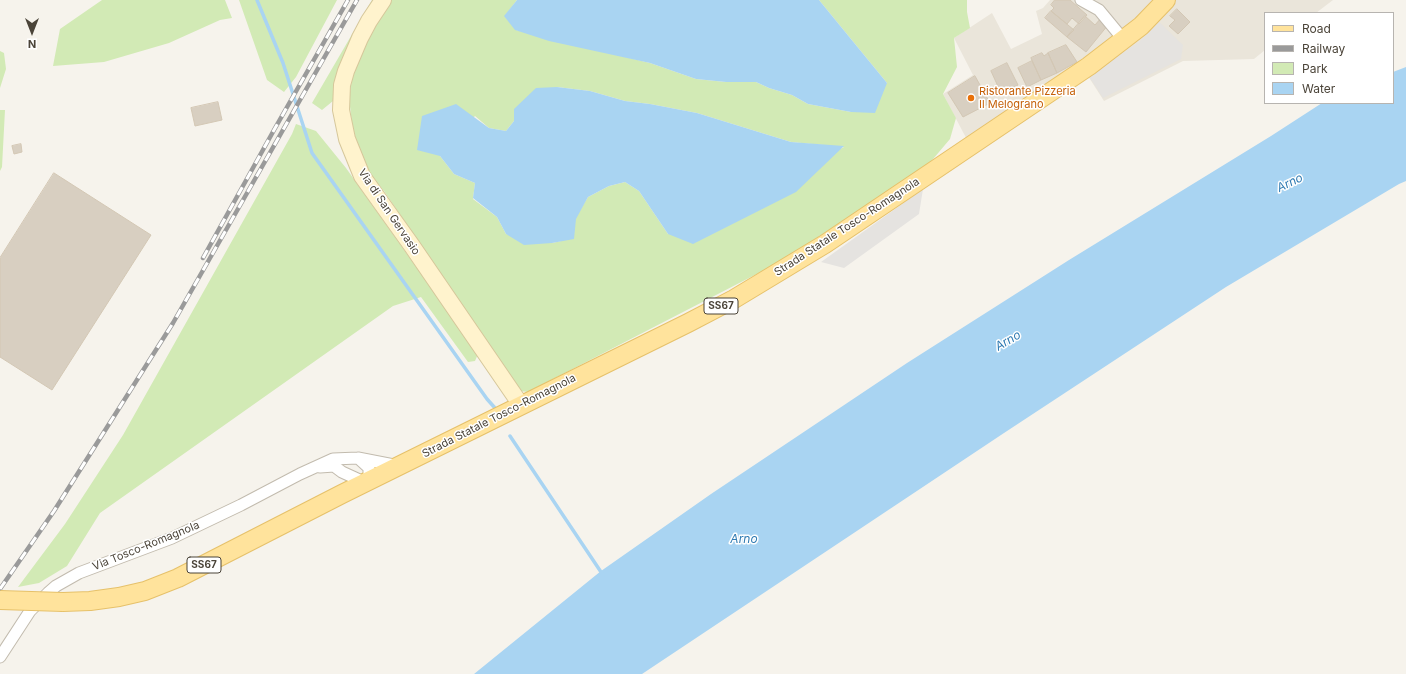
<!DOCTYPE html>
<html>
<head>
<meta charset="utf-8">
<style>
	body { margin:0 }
	#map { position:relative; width:1406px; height:674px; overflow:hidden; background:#f6f3ec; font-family:Inter,sans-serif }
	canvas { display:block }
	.legend { position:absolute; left:1264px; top:12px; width:130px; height:92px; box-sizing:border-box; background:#fff; border:1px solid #b7b4b0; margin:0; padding:5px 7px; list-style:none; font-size:12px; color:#4b4439 }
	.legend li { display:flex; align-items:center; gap:8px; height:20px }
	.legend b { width:20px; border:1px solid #b7b4b0 }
	.north { position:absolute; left:12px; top:12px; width:40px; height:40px; -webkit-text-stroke:3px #fff; paint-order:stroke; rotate:180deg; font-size:11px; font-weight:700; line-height:16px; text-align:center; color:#4b4439 }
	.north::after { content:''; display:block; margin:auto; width:14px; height:18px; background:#4b4439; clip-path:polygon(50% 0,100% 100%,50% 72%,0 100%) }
</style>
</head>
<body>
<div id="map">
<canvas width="1406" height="674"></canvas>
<ul class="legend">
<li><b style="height:5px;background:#ffe39c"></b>Road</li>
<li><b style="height:5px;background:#9a9a9a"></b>Railway</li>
<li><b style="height:11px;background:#d2eab5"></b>Park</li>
<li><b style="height:11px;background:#a9d4f2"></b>Water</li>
</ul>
<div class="north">N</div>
</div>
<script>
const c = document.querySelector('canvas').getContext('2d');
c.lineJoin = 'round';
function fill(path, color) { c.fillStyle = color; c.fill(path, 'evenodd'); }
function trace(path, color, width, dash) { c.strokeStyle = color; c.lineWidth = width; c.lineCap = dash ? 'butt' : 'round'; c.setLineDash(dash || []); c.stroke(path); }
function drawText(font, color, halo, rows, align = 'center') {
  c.font = font + ' Inter,sans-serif'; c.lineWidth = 3; c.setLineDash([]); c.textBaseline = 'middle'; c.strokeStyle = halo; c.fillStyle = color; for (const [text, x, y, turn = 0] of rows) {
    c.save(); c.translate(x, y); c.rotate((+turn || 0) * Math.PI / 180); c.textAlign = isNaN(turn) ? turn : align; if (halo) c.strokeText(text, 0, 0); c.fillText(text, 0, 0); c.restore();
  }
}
const residential = new Path2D(`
	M1050 0H1333L1316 13H1265V50L1254 59 1183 61 1104 101 1088 76 974 153 943 94 973 75 954 38 992 13 1011 49 1042 34 1036 11 1043 8Z`);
const green = new Path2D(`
	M102 0H225L232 18 220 20 169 43 104 62 53 66 60 29Z
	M239 0H337L296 77 284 92 267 80Z
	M372 0H517L505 16 516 30 650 63 696 79 726 82H756L769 88 792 95 808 104 851 112 887 83 819 0H967V12L970 28 954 38 957 67 943 94 956 118 950 139 928 165 780 262 528 392 520 391 384 191 368 172 358 153 353 132 349 98 353 73 333 101 322 110 312 103ZM557 87 590 91 625 101 650 104 697 113 791 142 844 147 668 234 639 191 625 182 609 186 588 197 561 241 552 243 506 234 497 217 473 199 475 183 454 174 440 156 475 116 489 128 506 131 514 121Z
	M0 51 4 53 6 69 0 88Z
	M0 110H5L2 167 0 171Z
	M296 124 316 131 346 168 478 354 475 361 468 362 421 297 393 306 100 513 67 566 39 583 18 587 65 524 123 435 292 134Z`);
const parking = new Path2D(`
	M1159 22 1183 45 1181 59 1103 98 1088 75 1138 43Z
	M923 189 919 214 844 268 821 262Z`);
const water = new Path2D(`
	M517 0H819L887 83 875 113 851 112 808 104 792 95 769 88 756 82H726L696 79 650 63 549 41 515 30 504 16Z
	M1406 67V181L1399 184 1226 287 1004 433 642 674H474L601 571 711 494 907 363 1069 260 1271 136 1322 103H1393V72Z
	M557 87 590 91 625 101 650 104 697 113 791 142 844 146 796 192 693 244 668 234 639 191 625 182 609 186 588 197 576 219 574 239 552 243 524 245 506 234 497 217 473 198 475 183 454 174 440 156 417 150 422 116 456 104 489 128 506 131 514 121V109L536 88Z`);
const stream = new Path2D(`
	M257 0 283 63 312 153 487 399 495 408
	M510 436 603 575`);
const building = new Path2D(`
	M1055 0H1070L1087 15 1079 24 1072 18 1067 24 1051 11 1054 8 1051 5Z
	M1177 9 1190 22 1178 34 1169 26 1175 20 1170 16Z
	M1051 11 1074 30 1067 37 1045 18Z
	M1085 16 1095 25 1101 18 1108 25 1086 52 1067 37Z
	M1066 45 1077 62 1057 73 1048 53Z
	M1042 53 1044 56 1048 53 1057 73 1041 80 1031 58Z
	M1032 61 1041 80 1027 87 1018 68Z
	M1007 63 1018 85 1001 93 991 71Z
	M975 76 990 103 963 117 948 93Z
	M218 102 222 120 195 126 191 108Z
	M21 144 22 152 14 154 12 146Z
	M54 173 151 235 52 390 0 357V258Z`);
const street = new Path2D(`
	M1081 0 1099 10 1123 39
	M320 467 334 466 342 472 366 483 369 477V468L358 458
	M0 657 30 611 48 593 56 586 79 573 172 538 241 505 300 474 333 459 358 458 399 466`);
const secondary = new Path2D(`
	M383 0 369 21 360 38 346 71 342 85 341 110 347 139 362 176 412 246 521 405`);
const primary = new Path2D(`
	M63 602 90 601 119 597 145 591 178 578 342 494 688 323 734 299 825 244 1089 66 1141 26 1166 0`);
const rail = new Path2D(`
	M203 258 274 130 348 0
	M0 589 54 511 173 323 357 0`);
const primaryBridge = new Path2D(`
	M0 600 63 602`);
const markers = [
	[971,98,4,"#e8710a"]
];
const shields = [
	[721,306,34],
	[204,565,34]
];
const shieldNames = [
	["SS67",721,306],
	["SS67",204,565]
];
const foodNames = [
	["Ristorante Pizzeria",979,92],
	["Il Melograno",979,105]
];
const streetNames = [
	["Via di San Gervasio",389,212,56],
	["Strada Statale Tosco-Romagnola",847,227,-33],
	["Strada Statale Tosco-Romagnola",499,416,-27],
	["Via Tosco-Romagnola",146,546,-22]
];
const waterNames = [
	["Arno",1290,183,-26],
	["Arno",1008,341,-31],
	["Arno",744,539]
];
fill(residential, '#eae5da');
fill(green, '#d2eab5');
fill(parking, '#e5e3e0');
fill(water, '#a9d4f2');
trace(stream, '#a9d4f2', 3.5);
fill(building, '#d8cfc1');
trace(building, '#d3c7b4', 1);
trace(street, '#c2bbae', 13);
trace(secondary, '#d6c79b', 18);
trace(primary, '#e6c16a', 20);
trace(street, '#fff', 11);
trace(secondary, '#fff3cd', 16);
trace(primary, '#ffe39c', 18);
trace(rail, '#9a9a9a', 4.5);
trace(rail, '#fff', 3, [9]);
trace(primaryBridge, '#e6c16a', 20, []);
trace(primaryBridge, '#ffe39c', 18);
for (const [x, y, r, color] of markers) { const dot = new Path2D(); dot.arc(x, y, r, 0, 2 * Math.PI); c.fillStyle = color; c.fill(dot); trace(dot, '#fff', 1.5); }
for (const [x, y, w] of shields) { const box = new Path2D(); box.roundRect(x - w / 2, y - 8, w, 16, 3); c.fillStyle = '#fff'; c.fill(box); trace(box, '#4b4439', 1); }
drawText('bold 10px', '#4b4439', null, shieldNames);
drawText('11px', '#c56008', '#fff', foodNames, 'left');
drawText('11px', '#4b4439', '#fff', streetNames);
drawText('italic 12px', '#2e7ab2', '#fff', waterNames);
</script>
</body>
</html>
